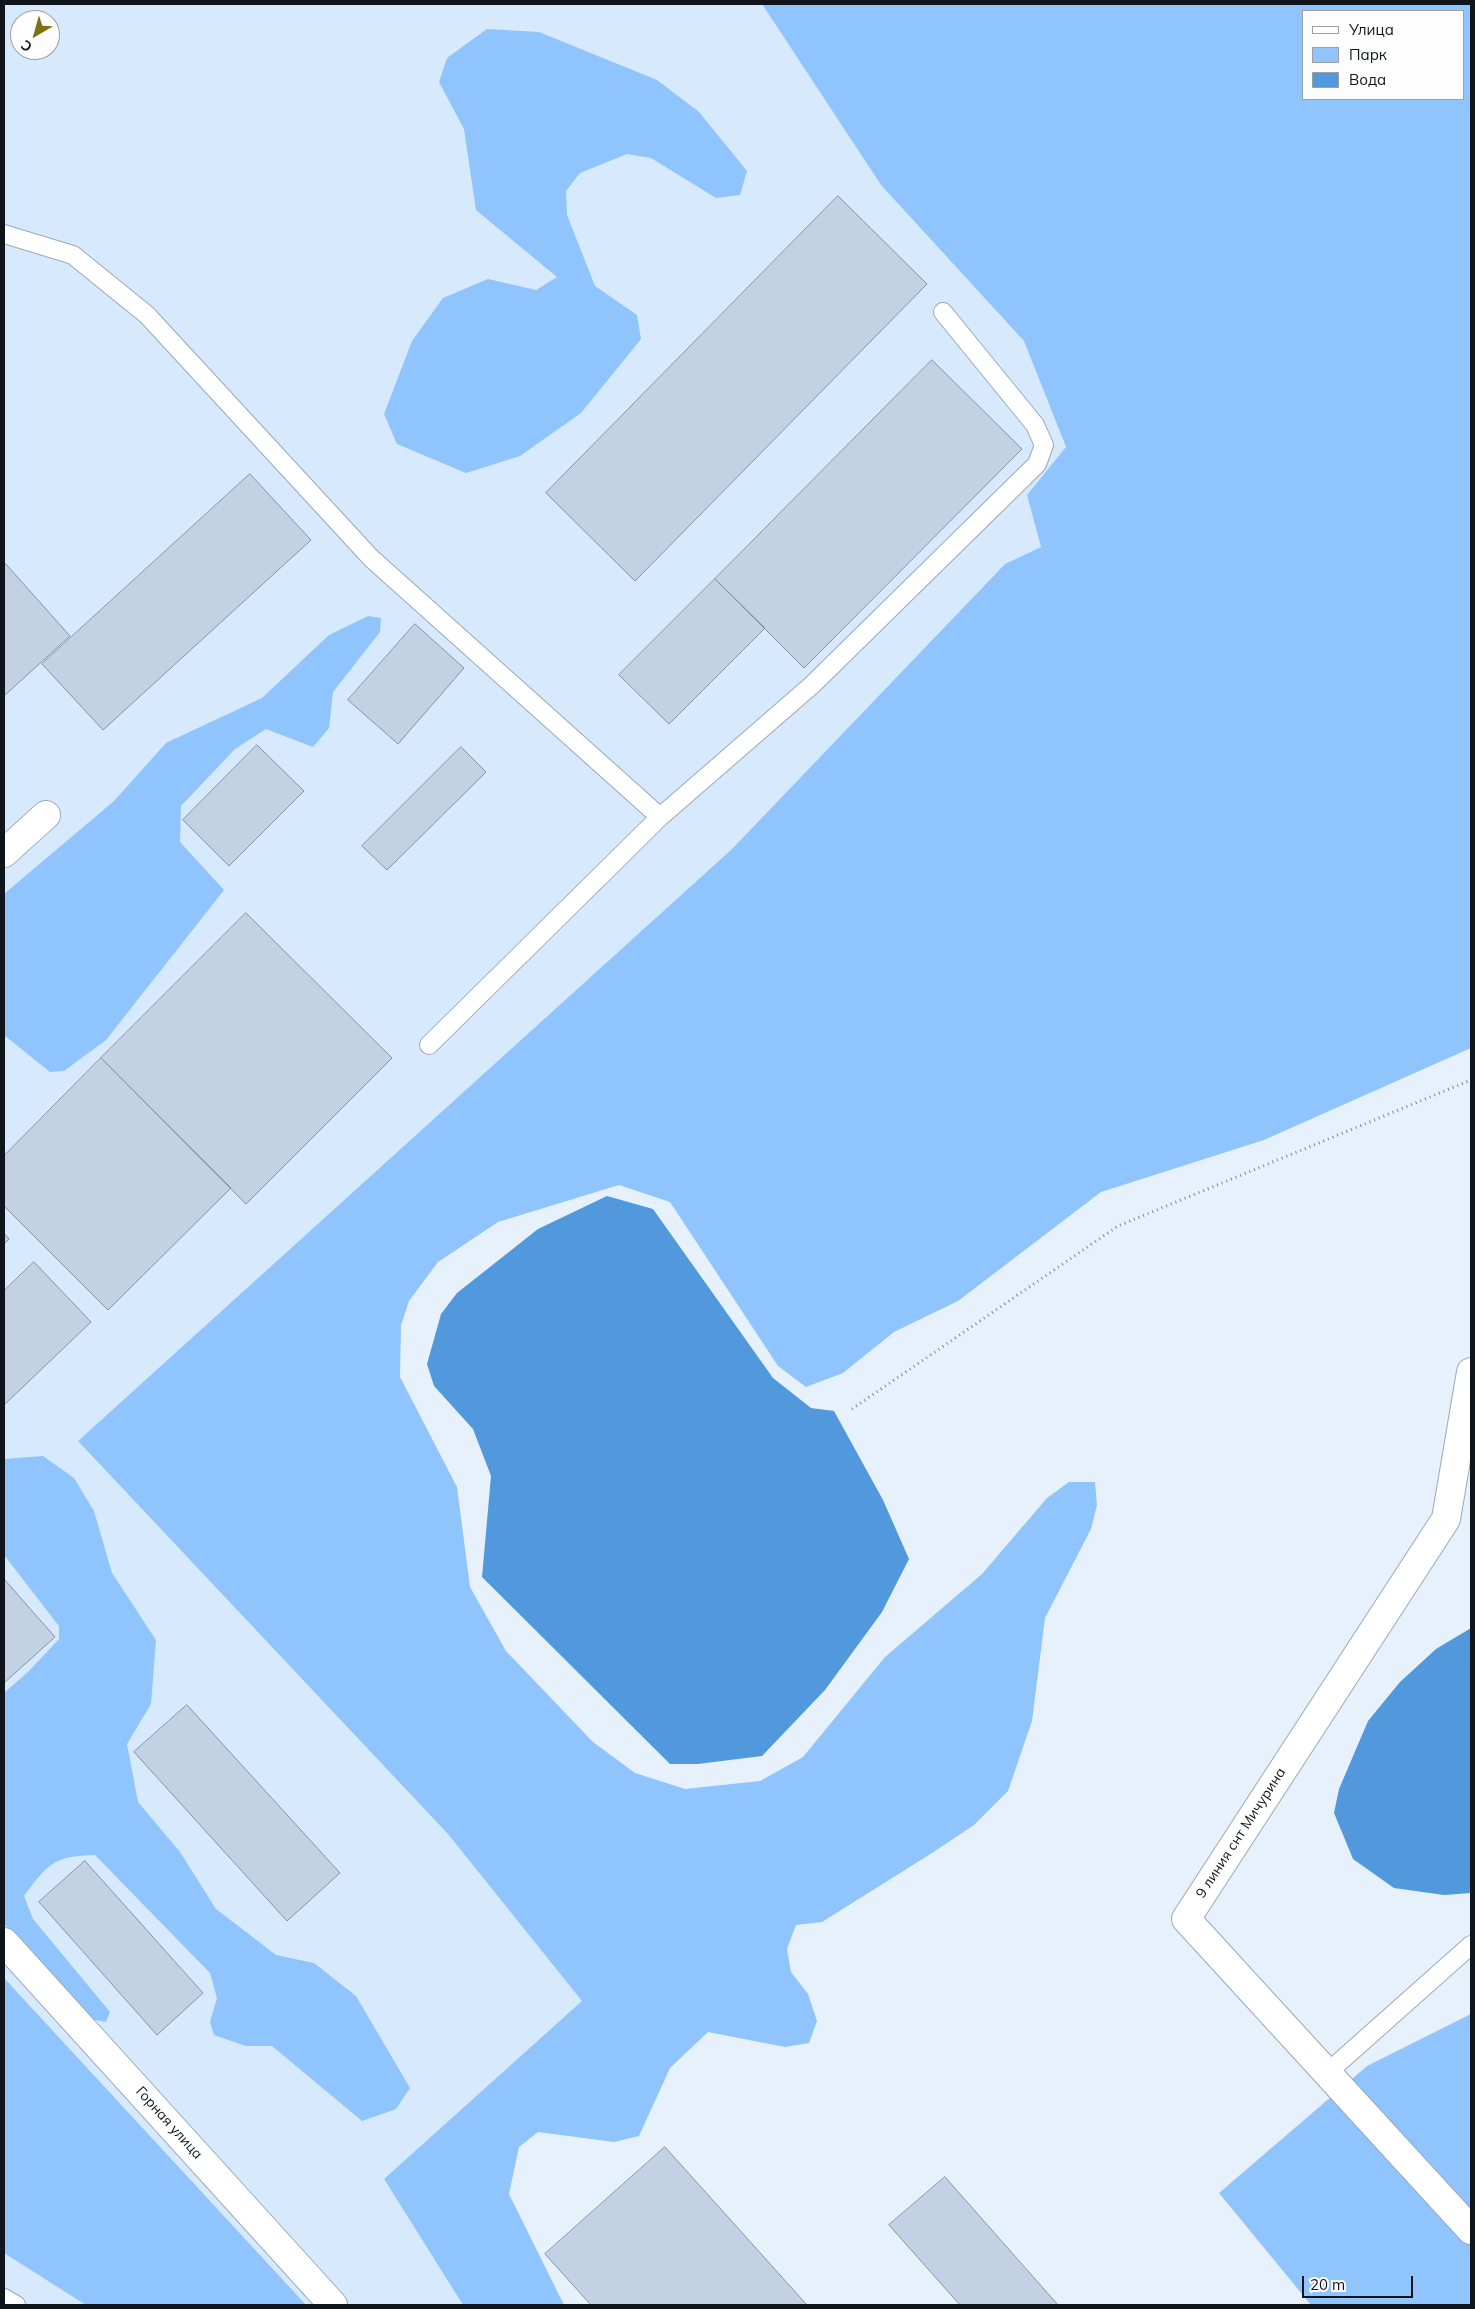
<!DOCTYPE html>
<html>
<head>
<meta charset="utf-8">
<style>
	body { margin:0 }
	#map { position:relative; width:1475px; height:2309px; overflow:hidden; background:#e7f1fc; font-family:Mulish,sans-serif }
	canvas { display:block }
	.frame { position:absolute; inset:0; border:5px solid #0f151b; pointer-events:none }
	.legend { position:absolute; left:1302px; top:10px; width:162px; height:90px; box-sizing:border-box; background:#fdfdfd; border:1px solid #9ea0a3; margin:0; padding:6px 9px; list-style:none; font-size:15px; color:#0f151b }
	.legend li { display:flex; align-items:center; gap:10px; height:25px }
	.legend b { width:25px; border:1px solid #9ea0a3 }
	.north { position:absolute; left:10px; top:10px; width:50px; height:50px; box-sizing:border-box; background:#fdfdfd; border:1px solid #9ea0a3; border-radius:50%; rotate:218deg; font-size:14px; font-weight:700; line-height:20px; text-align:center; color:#0f151b }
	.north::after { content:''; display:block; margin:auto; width:18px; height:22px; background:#7d7213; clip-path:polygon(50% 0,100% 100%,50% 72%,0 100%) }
	.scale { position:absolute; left:1302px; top:2276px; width:111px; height:22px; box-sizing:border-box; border:2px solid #0f151b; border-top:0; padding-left:6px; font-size:15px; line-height:18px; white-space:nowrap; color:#0f151b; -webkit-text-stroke:4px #fdfdfd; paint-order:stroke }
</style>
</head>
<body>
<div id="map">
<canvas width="1475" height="2309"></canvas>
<div class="frame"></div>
<ul class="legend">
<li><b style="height:6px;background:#fff"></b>Улица</li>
<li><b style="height:14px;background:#8fc4fc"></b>Парк</li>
<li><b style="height:14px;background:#5198dd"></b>Вода</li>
</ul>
<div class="north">С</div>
<div class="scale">20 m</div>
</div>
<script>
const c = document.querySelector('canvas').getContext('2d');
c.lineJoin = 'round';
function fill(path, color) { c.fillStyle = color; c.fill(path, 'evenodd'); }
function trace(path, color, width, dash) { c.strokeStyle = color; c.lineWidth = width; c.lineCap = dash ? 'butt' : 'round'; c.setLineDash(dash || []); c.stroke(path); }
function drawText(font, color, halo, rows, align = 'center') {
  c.font = font + ' Mulish,sans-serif'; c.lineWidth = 4; c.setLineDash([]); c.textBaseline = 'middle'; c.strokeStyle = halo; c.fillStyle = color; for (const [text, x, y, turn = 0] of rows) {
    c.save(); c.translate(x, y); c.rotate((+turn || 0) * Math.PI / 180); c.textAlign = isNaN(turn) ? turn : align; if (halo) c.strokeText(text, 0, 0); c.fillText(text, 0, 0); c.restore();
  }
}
const built = new Path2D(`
	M4 4H762L881 185 1024 341 1066 448 1027 495 1041 547 1005 564 732 849 78 1441 448 1834 583 2001 384 2179 463 2305H4ZM20 20H50V50H20Z`);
const green = new Path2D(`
	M762 4H1471V1048L1264 1140 1101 1192 958 1301 894 1332 843 1373 806 1387 778 1366 670 1202 619 1185 498 1222 438 1262 409 1301 401 1325 400 1377 457 1487 470 1587 506 1651 593 1742 635 1773 685 1789 760 1781 803 1757 885 1657 982 1574 1047 1498 1069 1482H1095L1097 1505 1091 1529 1045 1618 1032 1721 1008 1791 974 1825 932 1853 822 1922 796 1925 787 1949 791 1972 808 1994 817 2021 809 2043 785 2047 708 2032 670 2068 639 2136 614 2142 538 2132 519 2147 509 2194 564 2305H463L384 2179 582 2001 448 1834 78 1441 732 849 1005 564 1041 547 1027 495 1066 447 1024 341 881 185ZM1464 11V99H1304V11Z
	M487 29 539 32 657 80 699 112 747 171 740 195 716 198 651 158 627 154 580 173 566 191 567 215 595 286 637 315 641 339 581 413 520 456 466 473 397 444 384 414 412 341 443 298 488 279 536 290 557 277 476 210 464 129 439 82 447 58Z
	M368 616 381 618 380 632 333 692 329 728 313 747 266 729 235 749 181 806 180 842 224 890 106 1040 64 1071 50 1072 4 1035V894L114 801 166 743 262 698 329 635Z
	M43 1456 74 1478 94 1511 112 1573 156 1640 151 1704 127 1744 138 1802 180 1852 216 1909 276 1955 314 1963 356 1996 410 2088 396 2109 362 2121 272 2046H246L214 2035 210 2022 217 1998 210 1973 95 1855C53 1856 48 1864 24 1896L33 1919 110 2012 106 2022 94 2020 4 1924V1693L29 1671 59 1639V1626L4 1555V1459Z
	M4 1978 306 2305H86L4 2253Z
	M1471 2014V2305H1311L1219 2193 1367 2066Z`);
const water = new Path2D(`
	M607 1196 653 1209 773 1378 811 1408 834 1411 883 1500 909 1559 882 1612 825 1690 762 1756 698 1764H670L482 1577 491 1476 473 1429 434 1386 427 1364 441 1314 457 1293 538 1229Z
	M1471 1628V1893L1444 1895 1394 1888 1353 1859 1334 1813 1339 1789 1368 1721 1400 1682 1436 1649Z`);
const building = new Path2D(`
	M838 196 927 284 635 581 546 493Z
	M932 360 1022 449 804 668 715 579Z
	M250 474 311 540 103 730 42 664Z
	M4 562 70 636 4 696Z
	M715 579 765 628 669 724 619 675Z
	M415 624 464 668 398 744 348 700Z
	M257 745 304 791 229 866 183 820Z
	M461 747 486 772 387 870 362 846Z
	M246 913 392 1058 246 1204 101 1058Z
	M101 1058 231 1188 108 1310 4 1206V1156Z
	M4 1233 9 1239 4 1244Z
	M34 1262 91 1322 4 1405V1291Z
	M4 1579 55 1637 4 1683Z
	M187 1705 340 1873 287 1921 134 1752Z
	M85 1861 203 1993 157 2035 39 1902Z
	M665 2147 807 2305H591L545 2254Z
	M945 2177 1058 2305H960L889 2225Z`);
const path = new Path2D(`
	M852 1409 1118 1226 1471 1080`);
const service = new Path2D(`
	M4 234 73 255 147 315 371 558 660 817
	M429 1045 660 817 812 685 1037 464 1044 445 1035 425 943 312
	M1327 2073 1471 1945
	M4 2298 16 2305`);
const minor = new Path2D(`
	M4 853 46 815
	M1471 1372 1446 1519 1186 1919 1471 2230
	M4 1942 333 2305`);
const streetNames = [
	["9 линия снт Мичурина",1241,1833,-57],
	["Горная улица",169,2123,48]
];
fill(built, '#d7e9fc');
fill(green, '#8fc4fc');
fill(water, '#5198dd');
fill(building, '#c2d2e4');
trace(building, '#8594a5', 1);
trace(service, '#99a9ba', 20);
trace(minor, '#99a9ba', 30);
trace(path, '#7f8890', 3, [1, 4]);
trace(service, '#fff', 18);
trace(minor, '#fff', 28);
drawText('14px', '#0f151b', '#fdfdfd', streetNames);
</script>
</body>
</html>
